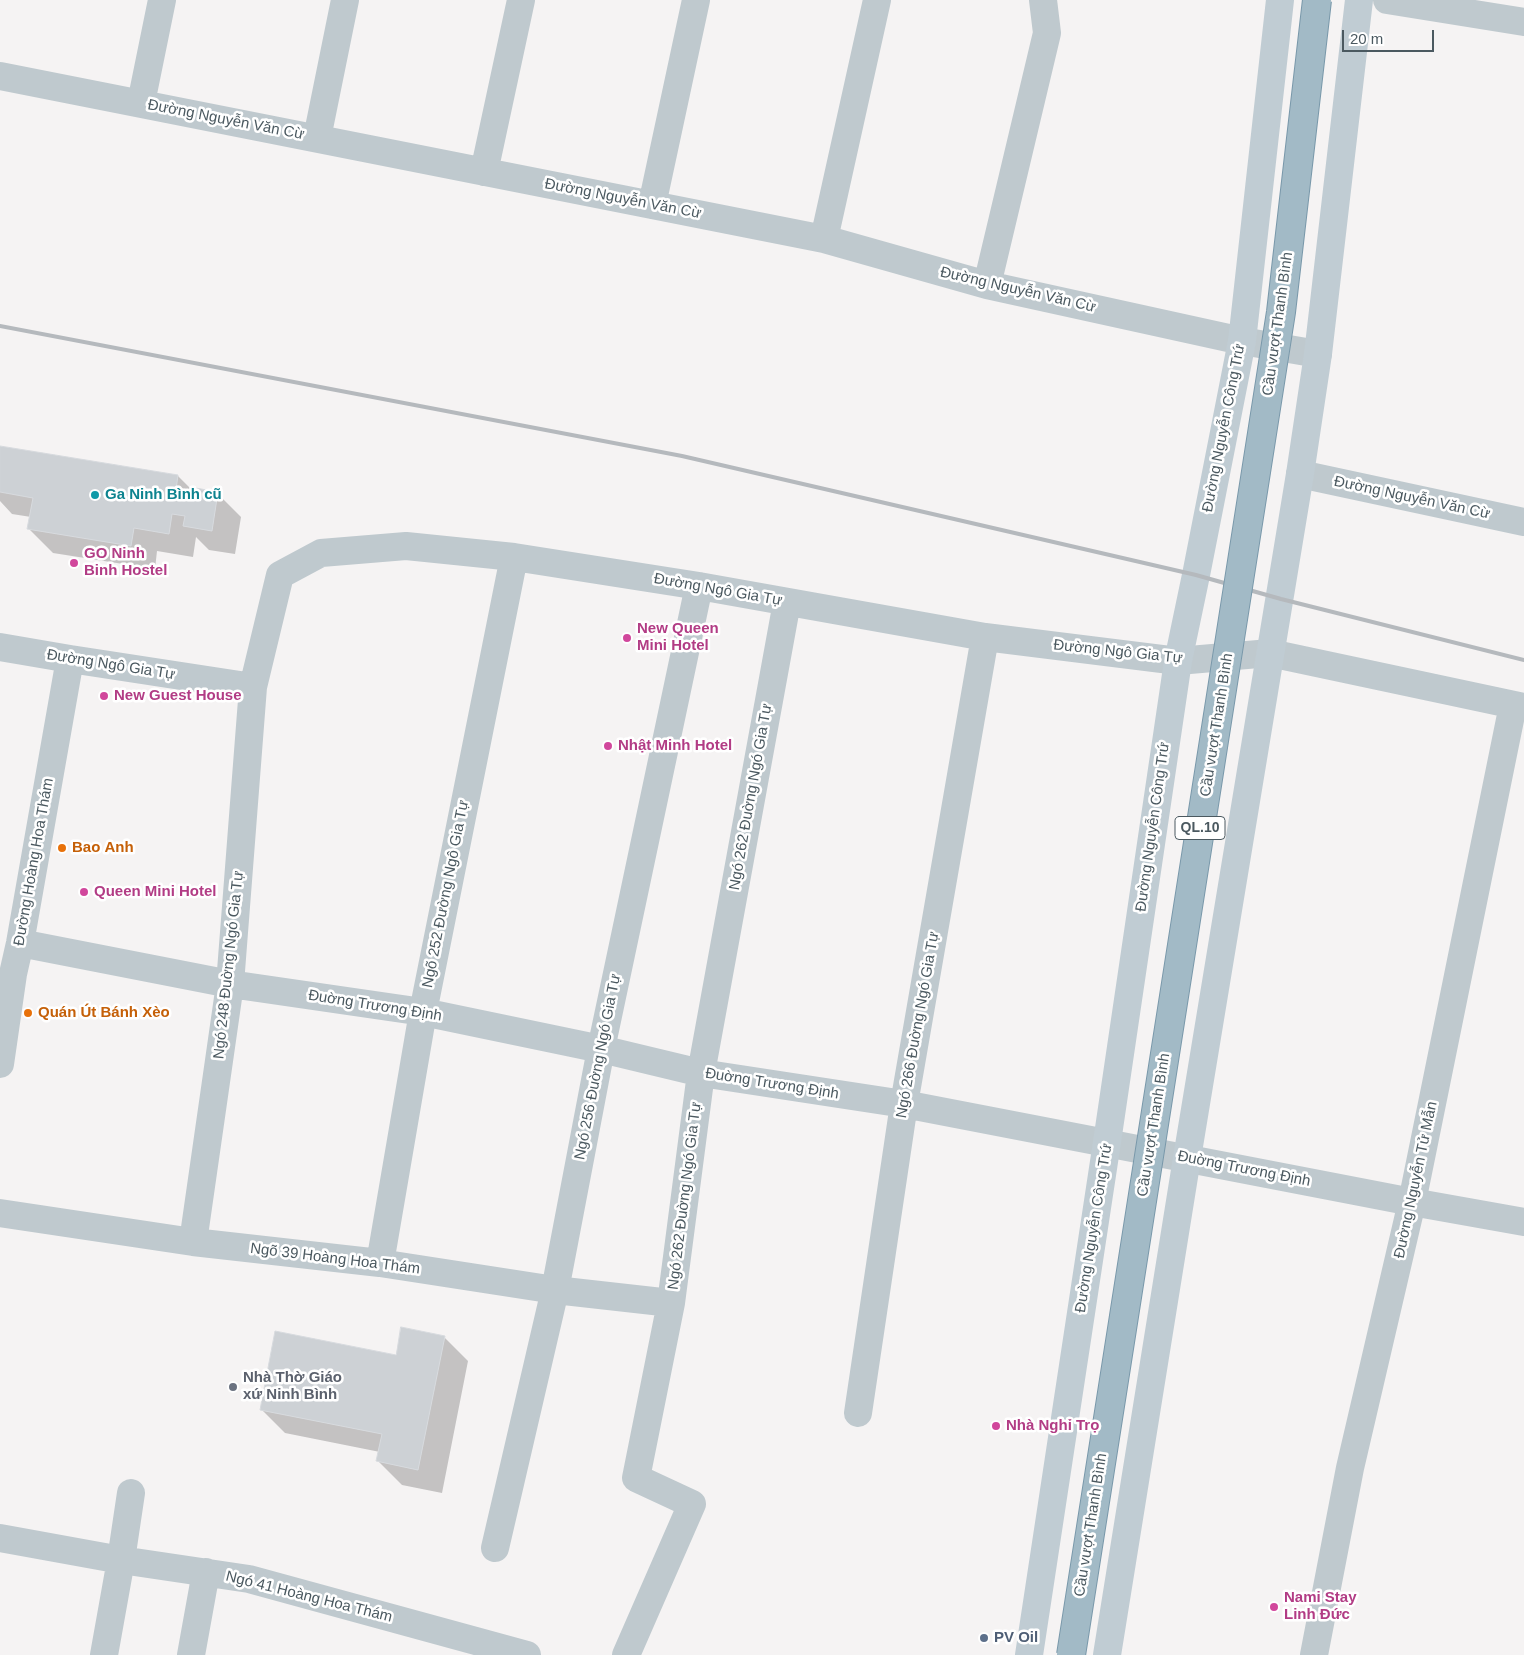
<!DOCTYPE html>
<html>
<head>
<meta charset="utf-8">
<style>
	body { margin:0 }
	#map { position:relative; width:1524px; height:1655px; overflow:hidden; background:#f5f3f3; font-family:Helvetica,sans-serif }
	canvas { display:block }
	.scale { position:absolute; left:1342px; top:30px; width:92px; height:22px; box-sizing:border-box; border:2px solid #4b5960; border-top:0; padding-left:6px; font-size:15px; line-height:18px; white-space:nowrap; color:#4b5960; -webkit-text-stroke:4px #fff; paint-order:stroke }
</style>
</head>
<body>
<div id="map">
<canvas width="1524" height="1655"></canvas>
<div class="scale">20 m</div>
</div>
<script>
const c = document.querySelector('canvas').getContext('2d');
c.lineJoin = 'round';
function fill(path, color) { c.fillStyle = color; c.fill(path, 'evenodd'); }
function trace(path, color, width, dash) { c.strokeStyle = color; c.lineWidth = width; c.lineCap = dash ? 'butt' : 'round'; c.setLineDash(dash || []); c.stroke(path); }
function drawText(font, color, halo, rows, align = 'center') {
  c.font = font + ' Helvetica,sans-serif'; c.lineWidth = 5; c.setLineDash([]); c.textBaseline = 'middle'; c.strokeStyle = halo; c.fillStyle = color; for (const [text, x, y, turn = 0] of rows) {
    c.save(); c.translate(x, y); c.rotate((+turn || 0) * Math.PI / 180); c.textAlign = isNaN(turn) ? turn : align; if (halo) c.strokeText(text, 0, 0); c.fillText(text, 0, 0); c.restore();
  }
}
const shadow = new Path2D(`
	M0 447 178 476 191 489 217 493 241 517 235 554 209 550 196 537 193 557 157 551 155 569 53 553 29 529 31 517 12 514 0 501Z
	M444 1337 468 1361 442 1493 402 1485 378 1461 380 1452 285 1433 261 1409Z`);
const building = new Path2D(`
	M0 446 178 475 175 497 188 499 190 487 218 492 212 531 183 526 185 516 172 514 169 534 134 528 131 546 27 529 33 498 0 492Z
	M401 1327 445 1336 418 1470 376 1461 382 1434 260 1410 275 1331 396 1355Z`);
const minor = new Path2D(`
	M0 76 824 239 987 285 1242 341 1318 354
	M141 103 162 0
	M317 138 345 0
	M484 172 521 0
	M652 205 696 0
	M824 239 877 0
	M987 285 1047 33 1043 0
	M1300 474 1524 522
	M0 647 70 659 253 687 280 575 321 553 406 546 514 557 699 586 985 637 1178 661 1270 653 1524 707
	M20 943 230 984 423 1012 601 1049 701 1073 904 1104 1412 1202 1524 1222
	M0 1064 13 974 20 943 70 659
	M0 1213 193 1242 380 1263 555 1290 671 1303
	M193 1242 230 984 253 687
	M380 1263 423 1012 514 557
	M858 1413 904 1104 985 637
	M0 1538 121 1560 249 1579 527 1655
	M495 1548 555 1290 601 1049 699 586
	M104 1655 121 1560 131 1493
	M191 1655 206 1572
	M626 1655 692 1504 636 1478 671 1303 701 1073 787 602
	M1314 1655 1350 1468 1412 1202 1513 705`);
const tertiary = new Path2D(`
	M1387 0 1524 22`);
const secondary = new Path2D(`
	M1029 1655 1107 1142 1178 661 1196 575 1242 341 1280 0
	M1107 1655 1187 1158 1300 474 1318 354 1359 0`);
const rail = new Path2D(`
	M0 326 682 456 1196 575 1281 599 1524 660`);
const trunkBridge = new Path2D(`
	M1071 1655 1281 312 1317 0`);
const markers = [
	[95,495,5,"#0f9aa8"],
	[74,563,5,"#d1479c"],
	[627,638,5,"#d1479c"],
	[104,696,5,"#d1479c"],
	[608,746,5,"#d1479c"],
	[62,848,5,"#e8710a"],
	[84,892,5,"#d1479c"],
	[28,1013,5,"#e8710a"],
	[233,1387,5,"#6b7280"],
	[996,1426,5,"#d1479c"],
	[1274,1607,5,"#d1479c"],
	[984,1638,5,"#5c6f8a"]
];
const shields = [
	[1200,828,50]
];
const shieldNames = [
	["QL.10",1200,828]
];
const streetNames = [
	["Đường Nguyễn Văn Cừ",226,120,11],
	["Đường Nguyễn Văn Cừ",623,199,11],
	["Đường Nguyễn Văn Cừ",1018,290,13],
	["Cầu vượt Thanh Bình",1278,324,-82],
	["Đường Nguyễn Công Trứ",1224,428,-79],
	["Đường Nguyễn Văn Cừ",1412,498,12],
	["Đường Ngô Gia Tự",718,590,10],
	["Đường Ngô Gia Tự",1118,652,6],
	["Đường Ngô Gia Tự",111,665,9],
	["Cầu vượt Thanh Bình",1217,725,-81],
	["Ngó 262 Đuờng Ngó Gia Tự",751,797,-80],
	["Đường Nguyễn Công Trứ",1153,827,-82],
	["Đường Hoàng Hoa Thám",34,862,-80],
	["Ngõ 252 Đường Ngô Gia Tự",446,894,-79],
	["Ngó 248 Đuờng Ngó Gia Tự",229,965,-84],
	["Đuờng Trương Định",375,1006,9],
	["Ngó 266 Đuờng Ngó Gia Tự",918,1025,-80],
	["Ngó 256 Đuờng Ngó Gia Tự",598,1067,-79],
	["Đuờng Trương Định",772,1084,9],
	["Cầu vượt Thanh Bình",1154,1125,-81],
	["Đuờng Trương Định",1244,1169,11],
	["Đường Nguyễn Tử Mẫn",1416,1180,-78],
	["Ngó 262 Đuờng Ngó Gia Tự",685,1196,-83],
	["Đường Nguyễn Công Trứ",1094,1228,-81],
	["Ngõ 39 Hoàng Hoa Thám",335,1259,7],
	["Cầu vượt Thanh Bình",1091,1525,-81],
	["Ngó 41 Hoàng Hoa Thám",309,1597,14]
];
const cultureNames = [
	["Ga Ninh Bình cũ",105,495]
];
const hotelNames = [
	["GO Ninh",84,554],
	["Binh Hostel",84,571],
	["New Queen",637,629],
	["Mini Hotel",637,646],
	["New Guest House",114,696],
	["Nhật Minh Hotel",618,746],
	["Queen Mini Hotel",94,892],
	["Nhà Nghỉ Trọ",1006,1426],
	["Nami Stay",1284,1598],
	["Linh Đức",1284,1615]
];
const foodNames = [
	["Bao Anh",72,848],
	["Quán Út Bánh Xèo",38,1013]
];
const worshipNames = [
	["Nhà Thờ Giáo",243,1378],
	["xứ Ninh Bình",243,1395]
];
const serviceNames = [
	["PV Oil",994,1638]
];
fill(shadow, '#0003');
fill(building, '#cdd1d5');
trace(building, '#d7dade', 1);
trace(minor, '#bfc9ce', 28);
trace(tertiary, '#bfc9ce', 28);
trace(secondary, '#c0ccd3', 28);
trace(rail, '#b5b9bd', 4);
trace(trunkBridge, '#7998aa', 30, []);
trace(trunkBridge, '#a2bac6', 28);
for (const [x, y, r, color] of markers) { const dot = new Path2D(); dot.arc(x, y, r, 0, 2 * Math.PI); c.fillStyle = color; c.fill(dot); trace(dot, '#fff', 2); }
for (const [x, y, w] of shields) { const box = new Path2D(); box.roundRect(x - w / 2, y - 11.5, w, 23, 4); c.fillStyle = '#fff'; c.fill(box); trace(box, '#4b5960', 1); }
drawText('bold 14px', '#4b5960', null, shieldNames);
drawText('15px', '#4b5960', '#fff', streetNames);
drawText('bold 15px', '#0d838f', '#fff', cultureNames, 'left');
drawText('bold 15px', '#b23c85', '#fff', hotelNames, 'left');
drawText('bold 15px', '#c56008', '#fff', foodNames, 'left');
drawText('bold 15px', '#5b616d', '#fff', worshipNames, 'left');
drawText('bold 15px', '#4e5e75', '#fff', serviceNames, 'left');
</script>
</body>
</html>
